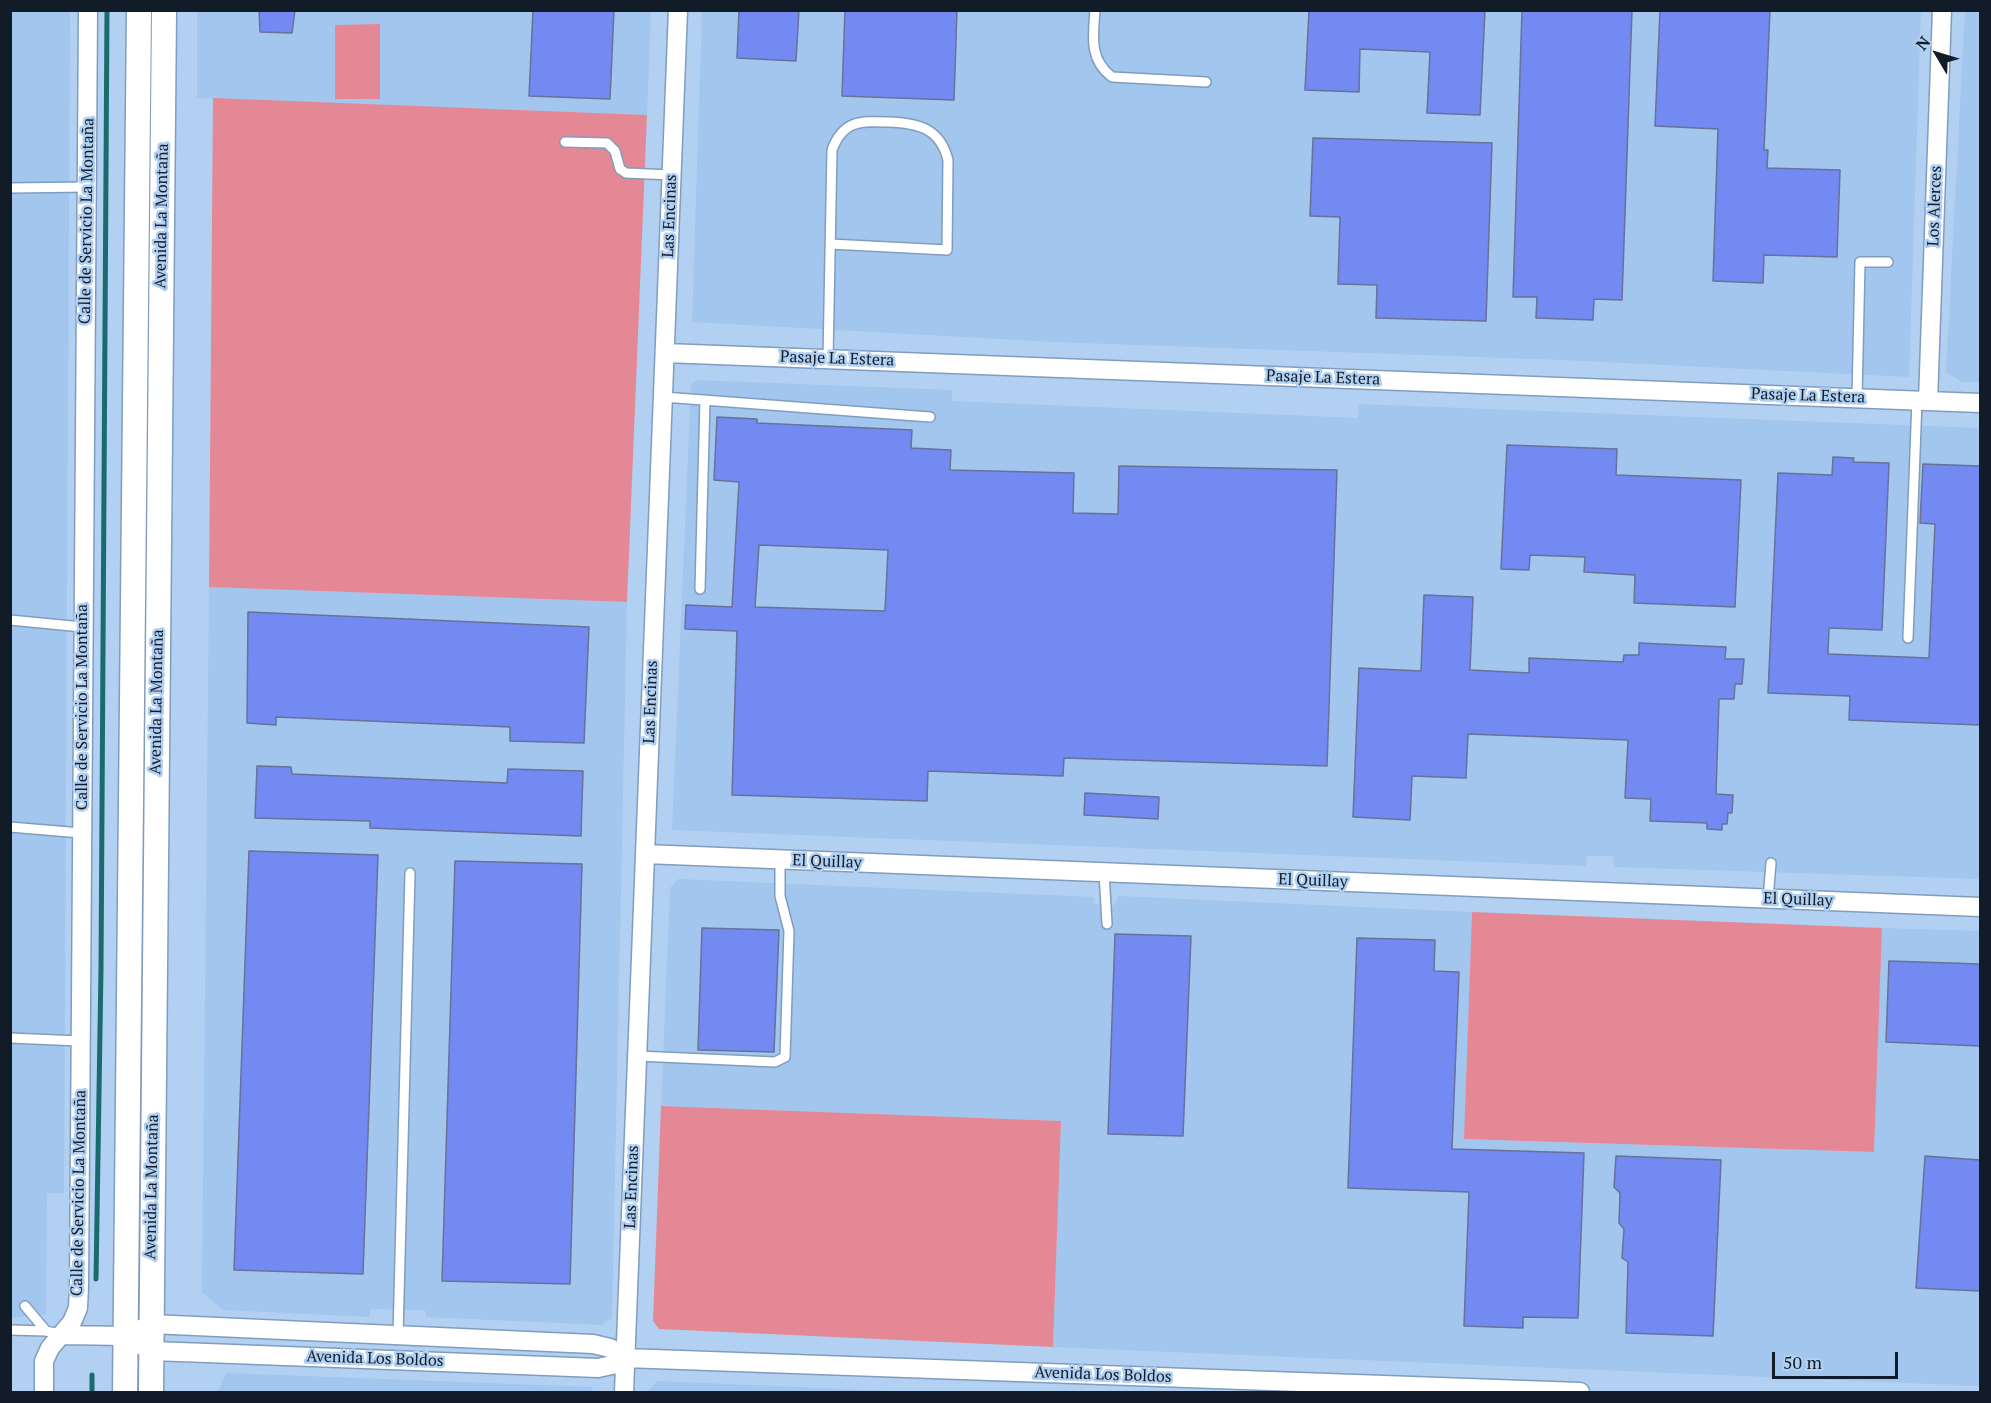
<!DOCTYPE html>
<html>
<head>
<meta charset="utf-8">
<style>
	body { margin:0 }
	#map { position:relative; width:1991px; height:1403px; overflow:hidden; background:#b2d0f2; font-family:"PT Serif",serif }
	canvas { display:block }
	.frame { position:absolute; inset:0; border:12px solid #111c28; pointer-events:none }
	.north { position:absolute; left:1907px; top:24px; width:60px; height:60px; -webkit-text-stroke:4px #b2d0f2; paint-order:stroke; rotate:308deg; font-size:16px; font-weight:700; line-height:24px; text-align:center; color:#111c28 }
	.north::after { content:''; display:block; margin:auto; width:21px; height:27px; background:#111c28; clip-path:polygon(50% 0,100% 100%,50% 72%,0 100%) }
	.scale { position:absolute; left:1772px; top:1352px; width:126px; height:27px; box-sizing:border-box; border:3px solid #111c28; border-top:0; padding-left:8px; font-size:18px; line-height:21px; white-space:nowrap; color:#111c28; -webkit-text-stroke:4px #b2d0f2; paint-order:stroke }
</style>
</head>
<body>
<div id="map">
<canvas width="1991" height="1403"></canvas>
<div class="frame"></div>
<div class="north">N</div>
<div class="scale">50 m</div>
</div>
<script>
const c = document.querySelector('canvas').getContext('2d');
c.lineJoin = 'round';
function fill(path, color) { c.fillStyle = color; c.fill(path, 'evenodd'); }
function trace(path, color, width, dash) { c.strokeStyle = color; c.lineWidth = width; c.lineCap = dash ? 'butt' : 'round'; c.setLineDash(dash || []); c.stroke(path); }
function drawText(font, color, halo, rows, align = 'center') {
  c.font = font + ' "PT Serif",serif'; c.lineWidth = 5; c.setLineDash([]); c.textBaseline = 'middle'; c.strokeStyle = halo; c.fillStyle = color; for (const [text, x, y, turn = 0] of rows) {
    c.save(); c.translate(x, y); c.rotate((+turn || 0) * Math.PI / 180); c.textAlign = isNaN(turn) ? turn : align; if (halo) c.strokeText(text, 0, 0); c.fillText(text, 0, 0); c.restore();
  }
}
const built = new Path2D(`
	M70 10 64 1193H47L46 1315 11 1318 10 11Z
	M197 11H651L647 115 197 98Z
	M702 11H1921L1909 377 1563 360 1054 342 692 322Z
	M1965 11H1980V382H1962L1946 372Z
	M696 380 952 390V401L1358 418 1359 404 1980 428V879L1615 867 1613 856H1587L1586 866 672 830 691 385Z
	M209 587 627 602 612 1318 602 1325 426 1317 425 1310 371 1309 369 1317 223 1310 202 1292Z
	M678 879 1093 897 1094 904 1115 905 1118 896 1472 912 1465 1139 1874 1152 1882 928 1980 931V1386L1053 1347 1061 1121 661 1106 670 888Z
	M226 1373 591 1387 594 1392H218Z
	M657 1381 915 1392H647Z`);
const green = new Path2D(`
	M380 24V99H335V25Z
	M213 98 647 115 627 602 209 587Z
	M1472 912 1882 928 1874 1152 1464 1139Z
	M661 1106 1061 1121 1053 1347 659 1329 653 1321Z`);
const stream = new Path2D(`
	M96 1279 101 969 107 10
	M92 1392V1375`);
const building = new Path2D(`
	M259 10H295L292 33 260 32Z
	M533 10H614L610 99 529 96Z
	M739 10H799L796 61 737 58Z
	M845 10H957L954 100 842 96Z
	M1309 10H1485L1480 115 1427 113 1430 52 1360 49 1359 92 1305 90Z
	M1522 10H1632L1622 300 1594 299 1593 320 1536 318 1537 297H1513Z
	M1660 10H1770L1764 150H1768L1767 168 1840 170 1837 257 1764 255 1763 283 1713 281 1718 129 1655 126Z
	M1313 138 1492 143 1486 321 1376 318 1377 285 1338 284 1340 217 1310 216Z
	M717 417 757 419V423L912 430 911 448 951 450 950 470 1074 473 1073 513 1118 514 1119 466 1337 470 1327 766 1064 758 1063 776 928 771 927 801 732 795 737 631 685 629 686 605 732 607 739 482 714 480ZM759 545 888 550 885 611 755 607Z
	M1507 445 1617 449 1616 475 1741 480 1735 607 1634 603 1635 575 1584 572 1585 557 1530 555 1529 570 1501 569Z
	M1833 457 1854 458 1853 462 1889 463 1882 630 1829 628 1828 654 1929 658 1935 524 1920 523 1923 464 1980 466V725L1849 720 1850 696 1768 693 1778 473 1832 475Z
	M1424 595 1473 597 1470 670 1529 673V658L1623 662 1624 655H1639V643L1726 647 1725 659H1744L1742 684H1735L1734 699H1719L1716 794 1733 795 1732 813H1728L1727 824H1722V830L1707 829V823L1650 821 1651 799 1625 798 1628 740 1468 734 1466 778 1412 776 1410 820 1353 817 1359 668 1421 671Z
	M248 612 589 627 584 743 510 741V727L276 717V725L247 723Z
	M257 766 291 767 292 774 507 783 508 769 583 771 581 836 370 828V821L255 818Z
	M1085 793 1159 797 1158 819 1084 815Z
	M249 851 378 855 363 1274 234 1270Z
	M455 861 582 864 570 1284 442 1281Z
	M702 928 779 930 774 1052 698 1050Z
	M1115 934 1191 936 1183 1136 1108 1134Z
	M1357 938 1435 940 1434 971 1459 972 1452 1149 1584 1153 1578 1318 1523 1317V1328L1464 1326 1469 1192 1348 1188Z
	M1889 961 1980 964V1046L1886 1042Z
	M1616 1156 1721 1160 1713 1336 1626 1333 1628 1262 1622 1258 1624 1229 1619 1223 1620 1193 1614 1187Z
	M1925 1156 1980 1160V1291L1916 1288Z`);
const service = new Path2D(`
	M1095 10C1093 36 1089 60 1112 77L1206 82
	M565 142 607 143 615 151 620 169 626 173 672 175
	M10 188 87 187
	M828 359 832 150C843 120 861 121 888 122 918 123 940 128 948 160L947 250 830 244
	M663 397 930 417
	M1857 398 1860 262H1888
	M700 589 705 400
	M10 620 82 627
	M1908 638 1917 400
	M10 827 81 833
	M1104 872 1107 924
	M1768 899 1771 863
	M10 1038 80 1041
	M637 1056 775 1062 785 1057 789 931 780 896V860
	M25 1306 46 1331 63 1335
	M10 1330 46 1331
	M398 1335 410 873`);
const minor = new Path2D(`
	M665 353 1980 403
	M1928 401 1942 10
	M645 854 1980 907
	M63 1335 126 1336 151 1324 593 1344 610 1348 625 1358
	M126 1336 151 1351 207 1353 598 1368 612 1365 625 1358 1580 1392
	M44 1392V1361L50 1348 72 1322 78 1308 79 1286 88 10
	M624 1392 678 10`);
const secondary = new Path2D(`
	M125 1392 139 10
	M151 1392 164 10`);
const streetNames = [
	["Los Alerces",1935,206,-88],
	["Avenida La Montaña",162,216,-89],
	["Las Encinas",670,216,-88],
	["Calle de Servicio La Montaña",87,221,-89],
	["Pasaje La Estera",837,359,2],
	["Pasaje La Estera",1323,378,2],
	["Pasaje La Estera",1808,396,2],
	["Avenida La Montaña",157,702,-89],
	["Las Encinas",651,702,-88],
	["Calle de Servicio La Montaña",82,707,-90],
	["El Quillay",827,862,2],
	["El Quillay",1313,881,2],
	["El Quillay",1798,900,2],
	["Avenida La Montaña",152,1187,-89],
	["Las Encinas",632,1187,-88],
	["Calle de Servicio La Montaña",79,1193,-89],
	["Avenida Los Boldos",375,1359,2],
	["Avenida Los Boldos",1103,1375,2]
];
fill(built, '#a2c6ee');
fill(green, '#e58895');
trace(stream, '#196b6d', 5);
fill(building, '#738af3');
trace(building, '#677296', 1.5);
trace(service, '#809dbe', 12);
trace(minor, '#809dbe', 21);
trace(secondary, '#809dbe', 27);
trace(service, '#fff', 9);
trace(minor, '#fff', 18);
trace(secondary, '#fff', 24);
drawText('16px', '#111c28', '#b2d0f2', streetNames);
</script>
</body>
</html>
